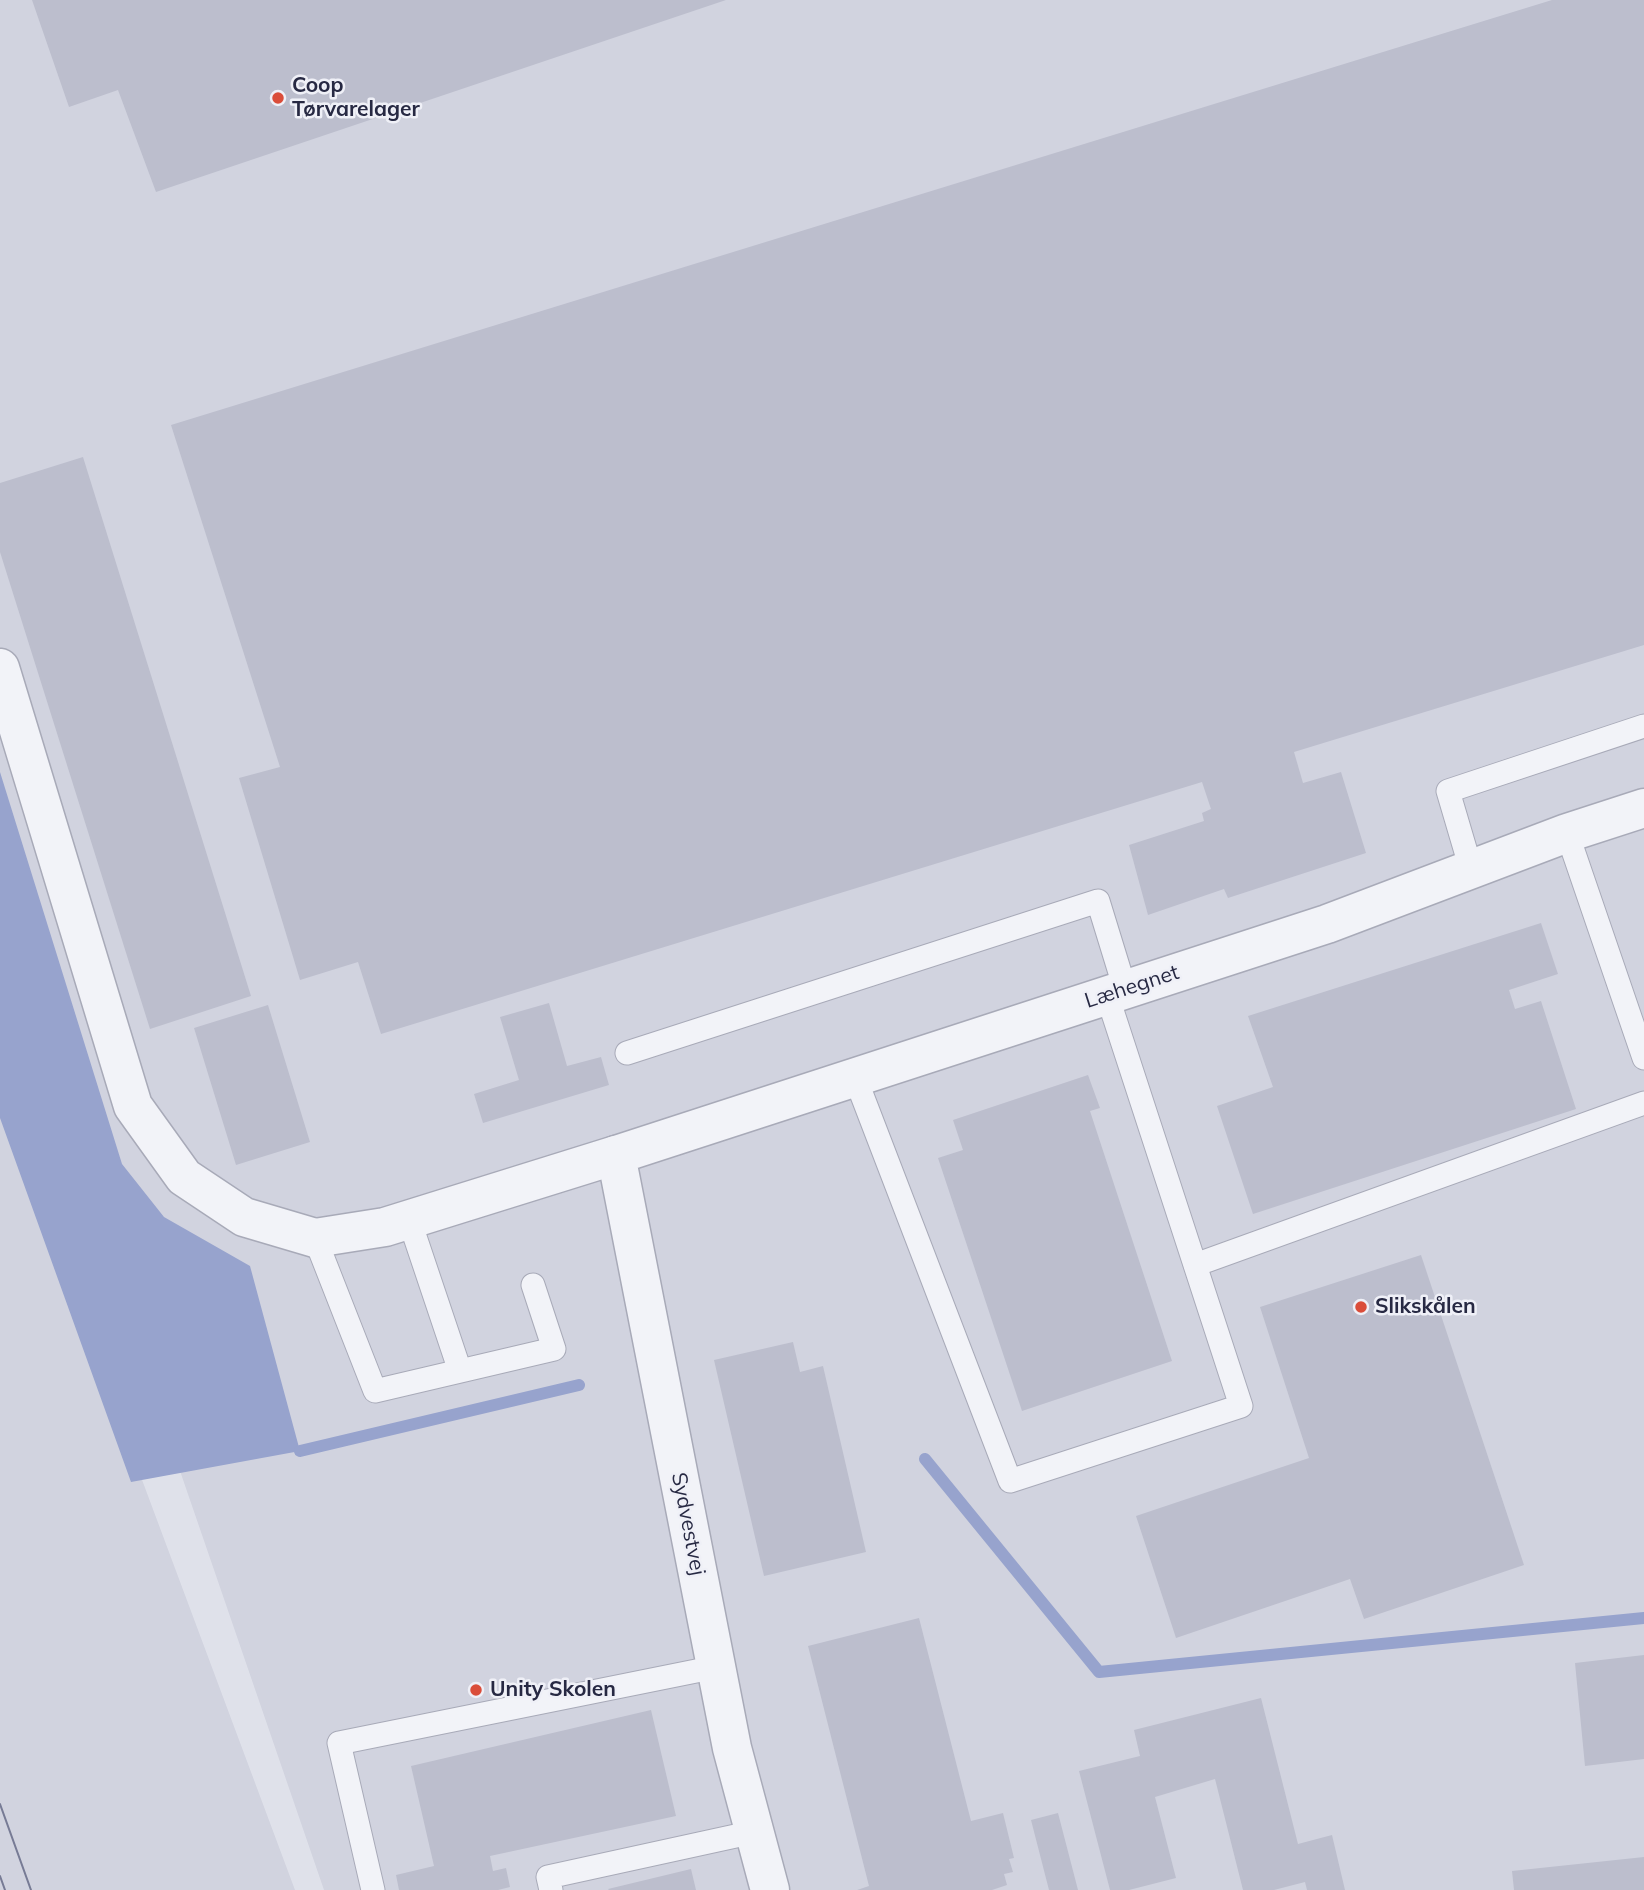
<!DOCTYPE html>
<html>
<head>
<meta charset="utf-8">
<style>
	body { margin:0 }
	canvas { display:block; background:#dfe1ea }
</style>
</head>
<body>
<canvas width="1644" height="1890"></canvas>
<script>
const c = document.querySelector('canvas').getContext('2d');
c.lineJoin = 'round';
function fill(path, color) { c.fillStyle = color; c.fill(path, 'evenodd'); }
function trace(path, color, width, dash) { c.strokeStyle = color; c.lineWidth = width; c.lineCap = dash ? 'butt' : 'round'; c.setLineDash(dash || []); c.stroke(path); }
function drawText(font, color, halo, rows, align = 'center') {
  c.font = font + ' Mulish,sans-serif'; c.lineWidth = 5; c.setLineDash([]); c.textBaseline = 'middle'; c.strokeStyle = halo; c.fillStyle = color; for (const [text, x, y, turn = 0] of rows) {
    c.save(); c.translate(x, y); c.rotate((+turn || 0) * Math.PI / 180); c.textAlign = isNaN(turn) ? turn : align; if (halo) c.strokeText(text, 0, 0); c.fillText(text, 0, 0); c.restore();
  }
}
const built = new Path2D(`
	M0 0H1644V1890H324L0 947Z
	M0 1099 295 1890H0Z`);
const water = new Path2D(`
	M0 772 122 1164 164 1217 250 1266 300 1451 131 1482 0 1118Z`);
const stream = new Path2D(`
	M300 1451 579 1385
	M925 1459 1099 1672 1644 1618`);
const building = new Path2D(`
	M32 0H726L156 192 118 90 69 107Z
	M1552 0H1644V645L1294 752 1303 783 1341 772 1366 853 1228 898 1224 889 1148 915 1129 845 1204 821 1202 813 1211 809 1202 782 381 1034 358 962 300 980 239 778 280 767 171 425Z
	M83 457 251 996 150 1029 0 552V483Z
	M1541 923 1558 974 1509 990 1515 1009 1541 1001 1576 1109 1253 1214 1217 1106 1273 1087 1248 1016Z
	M549 1003 567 1066 601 1057 609 1085 483 1123 474 1094 519 1080 500 1017Z
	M268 1005 310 1142 236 1165 194 1028Z
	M1088 1075 1100 1108 1090 1111 1172 1361 1022 1411 938 1158 963 1150 953 1120Z
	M1421 1255 1524 1565 1364 1619 1350 1579 1176 1638 1136 1516 1309 1458 1260 1307Z
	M793 1342 800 1372 823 1366 866 1552 764 1576 714 1360Z
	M919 1618 971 1821 1003 1813 1014 1858 1009 1859 1013 1872 1004 1874 1007 1885 992 1890H857L869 1886 808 1646Z
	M1644 1655V1759L1585 1766 1575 1663Z
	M1261 1698 1298 1844 1332 1835 1345 1890H1307L1305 1882 1274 1890H1243L1215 1779 1155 1797 1176 1878 1129 1890H1110L1079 1771 1140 1756 1134 1730Z
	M651 1710 676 1816 490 1856 493 1871 506 1868 510 1887 498 1890H399L396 1875 434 1866 411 1766Z
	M1058 1813 1078 1890H1049L1031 1820Z
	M1644 1857V1890H1514L1512 1871Z
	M691 1869 696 1890H609L608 1889Z`);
const service = new Path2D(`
	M1567 833 1644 1058
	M1471 869 1448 791 1644 726
	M627 1053 1098 901 1125 989
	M855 1077 1010 1481 1241 1406 1107 995
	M409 1219 460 1371
	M315 1238 375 1391 554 1349 533 1285
	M1195 1265 1644 1103
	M373 1890 339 1743 716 1667
	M551 1890 548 1877 754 1832`);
const minor = new Path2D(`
	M0 668 133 1106 184 1177 244 1217 315 1238 385 1227 616 1155`);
const tertiary = new Path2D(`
	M770 1890 732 1748 616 1155 1327 924 1567 833 1644 808`);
const tram = new Path2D(`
	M0 1804 31 1890
	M0 1876 5 1890`);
const markers = [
	[278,98,7,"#da4d3a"],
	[1361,1307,7,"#da4d3a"],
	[476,1690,7,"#da4d3a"]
];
const poiNames = [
	["Coop",292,86],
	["Tørvarelager",292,110],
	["Slikskålen",1375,1307],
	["Unity Skolen",490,1690]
];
const streetNames = [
	["Læhegnet",1132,987,-18],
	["Sydvestvej",688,1524,79]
];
fill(built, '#d1d3df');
fill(water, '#97a3cd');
trace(stream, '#97a3cd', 12);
fill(building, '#bcbecd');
trace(service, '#a8aab8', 25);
trace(minor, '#a8aab8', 41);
trace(tertiary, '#a8aab8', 41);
trace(service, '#f2f3f8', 23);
trace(minor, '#f2f3f8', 38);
trace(tertiary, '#f2f3f8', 38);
trace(tram, '#777b95', 2);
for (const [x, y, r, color] of markers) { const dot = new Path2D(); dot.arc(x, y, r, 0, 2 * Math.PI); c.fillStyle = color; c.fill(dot); trace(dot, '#eff0f7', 2.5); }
drawText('bold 21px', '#272943', '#eff0f7', poiNames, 'left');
drawText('21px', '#272943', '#eff0f7', streetNames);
</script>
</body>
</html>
